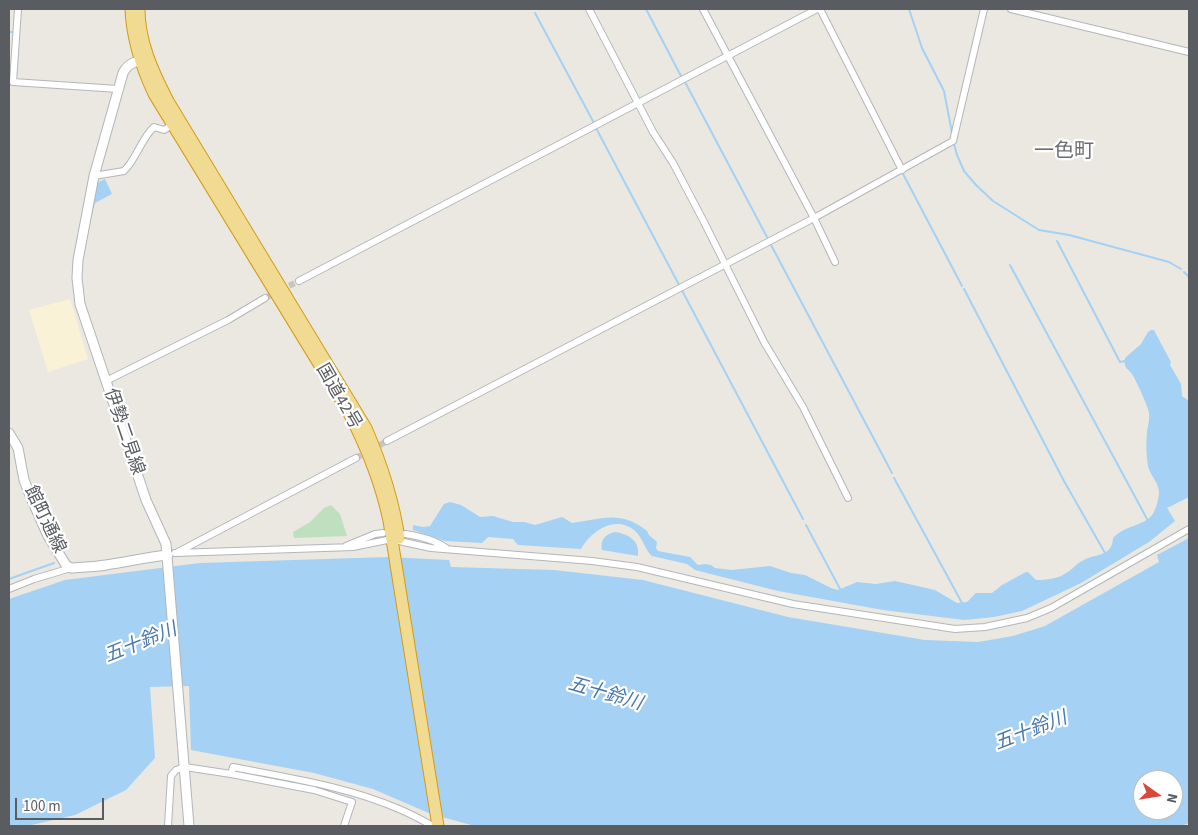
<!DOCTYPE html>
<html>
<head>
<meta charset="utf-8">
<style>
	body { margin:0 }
	#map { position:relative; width:1198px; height:835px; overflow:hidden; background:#eae8e0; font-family:"Source Sans 3",sans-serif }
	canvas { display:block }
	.frame { position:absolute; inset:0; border:10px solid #595c60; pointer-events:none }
	.north { position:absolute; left:1133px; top:770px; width:50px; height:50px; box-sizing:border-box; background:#fff; border:1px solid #bdbebf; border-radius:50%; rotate:103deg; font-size:14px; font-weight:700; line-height:20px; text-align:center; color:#595c60 }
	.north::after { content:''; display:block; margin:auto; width:18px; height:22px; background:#d64a3b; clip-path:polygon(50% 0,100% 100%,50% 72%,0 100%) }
	.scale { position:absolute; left:15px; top:798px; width:89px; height:22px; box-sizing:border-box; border:2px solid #595c60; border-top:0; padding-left:6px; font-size:15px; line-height:18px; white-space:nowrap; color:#595c60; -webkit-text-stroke:4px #fff; paint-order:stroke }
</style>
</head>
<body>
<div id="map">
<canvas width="1198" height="835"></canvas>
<div class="frame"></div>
<div class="north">N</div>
<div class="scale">100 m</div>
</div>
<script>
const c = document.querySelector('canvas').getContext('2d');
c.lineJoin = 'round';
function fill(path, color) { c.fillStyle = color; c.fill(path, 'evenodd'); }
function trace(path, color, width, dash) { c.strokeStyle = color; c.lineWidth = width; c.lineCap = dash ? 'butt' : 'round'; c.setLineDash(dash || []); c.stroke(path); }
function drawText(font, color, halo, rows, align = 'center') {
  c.font = font + ' "Source Sans 3","Noto Sans JP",sans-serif'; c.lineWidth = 4.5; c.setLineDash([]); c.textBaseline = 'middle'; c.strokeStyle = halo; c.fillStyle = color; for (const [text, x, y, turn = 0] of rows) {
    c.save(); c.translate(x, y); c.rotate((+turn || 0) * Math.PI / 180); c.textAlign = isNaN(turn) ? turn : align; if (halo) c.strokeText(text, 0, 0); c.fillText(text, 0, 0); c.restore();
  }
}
const commercial = new Path2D(`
	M70 299 88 359 48 372 29 310Z`);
const green = new Path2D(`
	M331 505 340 514 347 536 294 538 293 532 310 522 324 508Z`);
const water = new Path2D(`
	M105 179 112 194 95 203 91 218H88L95 184Z
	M1151 330H1154L1156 334 1171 362 1170 365 1181 384 1182 396 1189 401V497L1167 508 1175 521 1149 542 1081 583 1022 611 994 617 964 620 883 610 778 591 695 570 687 564 652 556C645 551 643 537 634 530 615 515 591 531 581 549L518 545 513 539 488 537 482 543 445 541 413 530V525L423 527 430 526 444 504 450 502 461 505 480 517 493 516 513 522H524L535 525 562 517 572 523C603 519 620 510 647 531L649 535 657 542 656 548 658 551 690 557 698 565 705 564 711 565 715 568 732 570 770 566 791 573 805 575 831 588 838 590 857 582 876 584 895 581 935 590 957 603 967 602 976 593H992L1002 585 1026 572H1028L1036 580C1046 580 1058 579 1066 573 1072 570 1076 564 1082 561 1095 553 1112 558 1113 538 1125 525 1144 526 1152 515 1156 510 1158 501 1159 494 1160 484 1150 475 1148 466 1146 455 1146 443 1147 432 1148 425 1150 419 1149 413 1148 406 1136 380 1132 374 1127 367 1124 370 1125 358L1141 344 1148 332Z
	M615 532C629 534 640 541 638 556L602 550C600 540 605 534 615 532Z
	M1189 538V823L1181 826H475L431 814 373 789 314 773 191 750 189 686 150 687 155 758 126 790 75 815 27 826H9V599L65 580 200 563 388 557 449 560 451 567 554 570 643 580 788 617 925 640 978 642 1013 636 1045 626 1159 562 1157 555ZM1143 780H1173V810H1143Z`);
const stream = new Path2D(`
	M646 9 682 78
	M909 9 922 48 944 91 952 133
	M535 13 594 123
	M9 32H12
	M685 82 768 239
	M596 128 803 519
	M954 144 957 155 964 171 976 185 993 201 1039 230 1069 235 1169 262 1181 269
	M902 172 962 286
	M1057 241 1120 362 1125 361
	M770 243 892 473
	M1010 265 1147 519
	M1184 272 1189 277
	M964 289 1064 481 1105 553
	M894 478 962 603
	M806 525 840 589
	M9 579 54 563`);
const streetTunnel = new Path2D(`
	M265 298 299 281
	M356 458 387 441`);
const street = new Path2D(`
	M18 9 13 82 118 89
	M589 9 653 132 673 163 703 220 764 342 803 407 848 498
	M703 9 814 218 835 262
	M820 9 902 170
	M1011 9 1189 52
	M94 176 124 171C137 158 141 139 154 127L164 130 172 125
	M299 281 817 9
	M106 381 228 320 265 298
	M387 441 814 218 953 141 984 9
	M405 534C419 536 435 540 446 548
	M399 541 431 548 592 561 637 567 793 604 955 629 985 627 1027 618 1051 608 1189 529
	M346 546 375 534 383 533
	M178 552 356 458
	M175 553 353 547 392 539
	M9 589 34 579 71 568
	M231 774 314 790 352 802 344 826
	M168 826 171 776 176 770 185 767 231 774 233 767C289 778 346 786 399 809 411 814 422 820 433 826`);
const secondary = new Path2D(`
	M147 60C136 61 128 63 123 73L94 176 78 260 77 278 80 304 106 381 146 500 166 544 189 826
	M9 433 18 448 24 480 31 498 48 536 66 565 71 568C82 567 94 567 106 565 127 562 147 557 168 555`);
const highway = new Path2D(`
	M131 9C132 39 141 66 154 94L349 413C367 448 381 482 389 521L438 826
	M139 9C139 42 153 72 168 101L366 428C382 465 393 498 399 538`);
const streetNames = [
	["国道42号",338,397,60],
	["伊勢二見線",123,432,71],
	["館町通線",44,520,64]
];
const waterNames = [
	["五十鈴川",141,644,-22],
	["五十鈴川",605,695,16],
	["五十鈴川",1031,732,-21]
];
const quarterNames = [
	["一色町",1064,153]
];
fill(commercial, '#f9f2d6');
fill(green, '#bfe0bf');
fill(water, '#a5d1f5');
trace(stream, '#a5d1f5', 2);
trace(streetTunnel, '#c6c5c0', 6, [6, 3]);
trace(street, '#b3b6ba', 8);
trace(secondary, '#b2b5b9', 11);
trace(highway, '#d39c17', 13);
trace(street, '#fff', 6);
trace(secondary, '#fff', 9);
trace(highway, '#f1da91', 11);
drawText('18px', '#595c60', '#fff', streetNames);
drawText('italic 19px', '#4978ad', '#fff', waterNames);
drawText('20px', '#6a6e71', '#fff', quarterNames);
</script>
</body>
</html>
